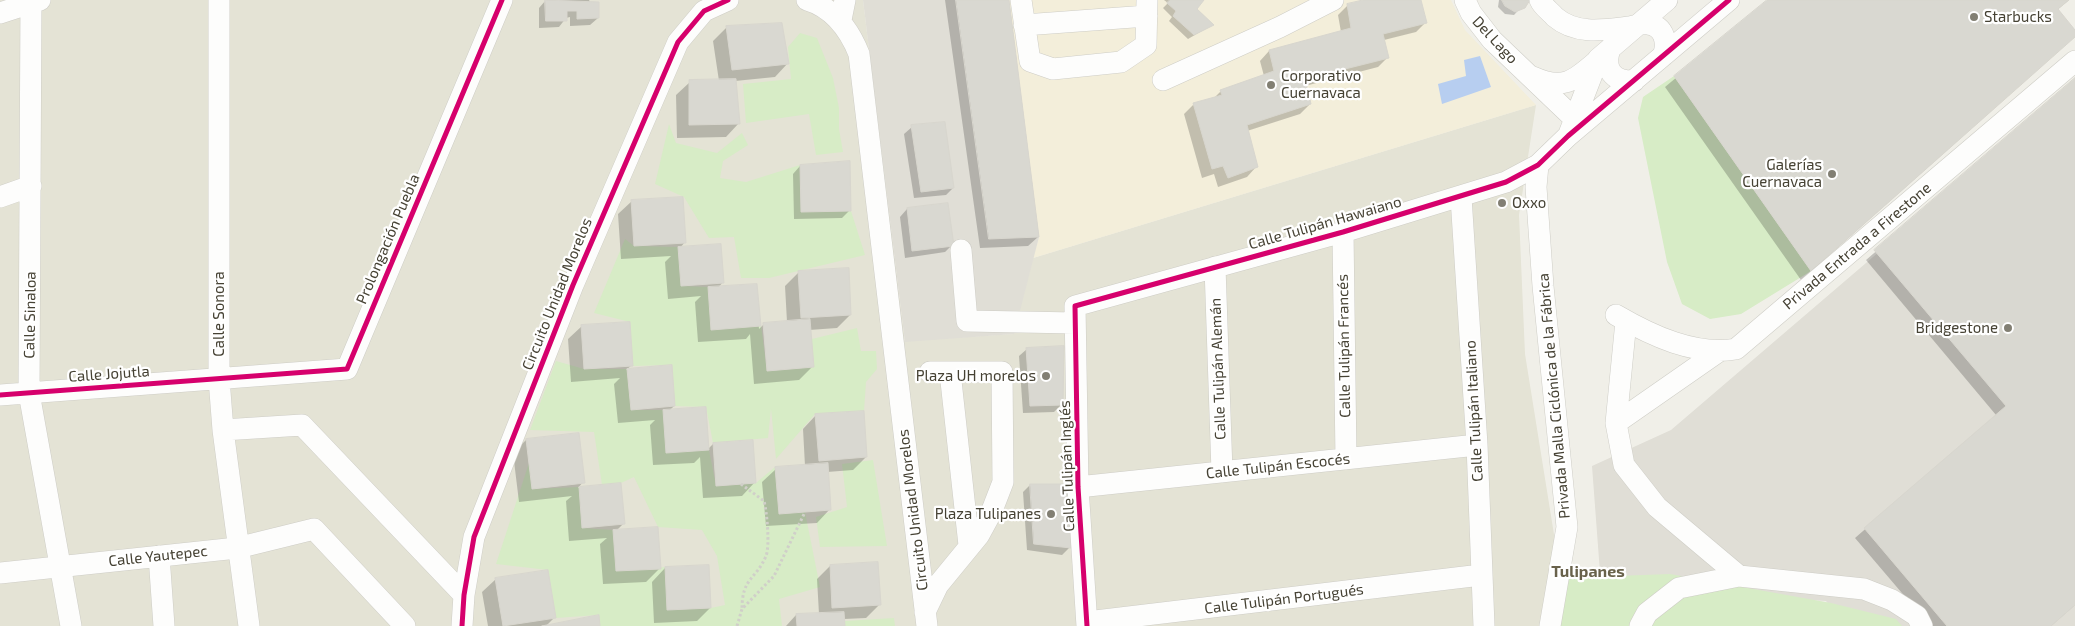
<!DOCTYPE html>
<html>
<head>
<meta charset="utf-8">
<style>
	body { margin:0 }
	canvas { display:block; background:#f0efe8 }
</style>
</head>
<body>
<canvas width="2075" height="626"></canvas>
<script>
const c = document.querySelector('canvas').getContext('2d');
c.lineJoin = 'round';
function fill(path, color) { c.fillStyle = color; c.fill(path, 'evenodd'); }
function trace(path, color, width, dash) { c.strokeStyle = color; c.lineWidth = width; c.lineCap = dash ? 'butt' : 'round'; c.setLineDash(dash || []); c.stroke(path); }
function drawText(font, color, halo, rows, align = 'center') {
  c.font = font + ' "Exo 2",sans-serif'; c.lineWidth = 4.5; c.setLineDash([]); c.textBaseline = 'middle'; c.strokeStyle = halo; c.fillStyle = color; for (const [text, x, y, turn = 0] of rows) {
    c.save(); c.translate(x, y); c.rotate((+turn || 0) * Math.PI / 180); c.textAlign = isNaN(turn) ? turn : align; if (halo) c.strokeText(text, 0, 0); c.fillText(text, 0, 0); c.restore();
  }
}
const residential = new Path2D(`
	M0 0H863L905 341 1013 334 1033 258 1536 105 1519 215 1525 354 1561 578 1554 626H0Z`);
const commercial = new Path2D(`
	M1009 0H1451L1465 30 1536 105 1033 258 1039 237Z`);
const industrial = new Path2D(`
	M863 0H1009L1039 237 1014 334 905 342Z
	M2075 84V626H1847L1826 601 1601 586 1592 466 1671 430Z`);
const green = new Path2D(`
	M800 33 817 38 833 78 839 108V129L843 152 816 155 809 114 746 123 743 84 791 79 788 47Z
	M1674 76 1811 271 1741 314 1710 319 1682 304 1667 262 1638 118 1643 97Z
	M669 124 676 143 717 153 742 133 748 145 723 161 720 178 746 182 800 165 801 212 851 211 865 255 769 278H741L734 237 709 238 684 197 655 184Z
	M625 239 634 246 678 247 681 286 708 287 761 326 767 371 804 368 812 339 857 328 861 351H876L877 369 866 382 864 411 815 414 776 459 771 409 768 438 713 443 706 407 675 406 671 365 633 366 630 322 594 313Z
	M556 361 584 369H627L631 410H663L666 452 709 450 716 486 756 483 775 467 779 513 805 512 820 587 779 599 782 626H600L598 615 556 618 548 570 496 564 529 463 532 489 579 487 582 528 613 530 616 571 665 567 667 610 711 608 725 605 717 556 702 530 658 527 634 477 621 483 602 485 594 432 530 430Z
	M873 460 887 546 820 547 816 517 847 507 842 464Z
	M1670 574 1831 603 1896 619 1902 626H1554L1561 578Z
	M894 618 895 626H845V621Z`);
const water = new Path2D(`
	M1480 56 1491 87 1442 104 1438 84 1466 76 1464 60Z`);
const shadow = new Path2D(`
	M546 0H589L598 18 590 25 570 26V17L566 18 559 27 539 28V8Z
	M945 0H1007L1038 237 1028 246 980 248Z
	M1164 0H1202L1195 9 1212 25 1188 39 1169 21 1172 17 1163 8 1168 3Z
	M1368 0H1420L1426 22 1416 32 1384 40 1387 58 1378 67 1305 86 1310 104 1300 114 1247 131 1256 167 1247 177 1218 187 1214 174 1202 178 1184 114 1194 104 1214 98 1221 91 1264 76 1260 61 1269 51 1341 32 1338 15 1348 5Z
	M1499 0H1528L1514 15 1505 14 1498 7Z
	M1769 0H2069L2057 10 2075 32V36L1801 280 1665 87Z
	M727 27 788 63 775 77 735 81 739 123 726 137 677 138 676 95 690 82 719 81 713 41Z
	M2075 80V605L2051 626H1930L1855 538 1996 415 1866 260Z
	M912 127 953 188 946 195 914 198 904 134Z
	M800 166 850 210 842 218 794 219 793 174Z
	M632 201 685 242 680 248 723 282 718 288 756 285 759 329 764 324 787 322 785 286 799 272 850 315 837 328 809 330 812 367 799 380 754 384 750 334 746 339 698 342 695 302 701 296 668 299 665 262 671 256 621 259 618 214Z
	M947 204 952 245 945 252 905 258 900 217 907 209Z
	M582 326 632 365 626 370 670 367 674 406 669 411 708 449 713 444 755 482 742 496 703 498 700 457 694 463 653 465 650 425 655 420 618 423 614 384 620 378 571 382 568 339Z
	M1027 349 1062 404 1054 412 1023 413 1019 356Z
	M816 415 866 457 853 470 827 472 830 509 817 523 766 526 762 482 776 469 805 466 803 429Z
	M526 440 583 482 578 488 620 485 623 524 616 531 659 569 646 582 603 584 600 544 607 538 569 541 566 501 572 496 519 502 513 453Z
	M1030 485 1069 548 1062 555 1027 550 1023 492Z
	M830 566 879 605 866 618 844 619V626H786L796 615 819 614 817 579Z
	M665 568 710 608 697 621 654 623 652 582Z
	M496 579 554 618 546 626H488L482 592Z`);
const building = new Path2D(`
	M545 0 599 2V18L577 19V11H567V21H546Z
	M956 0H1009L1039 237 989 239Z
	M1170 0H1204L1197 9 1214 25 1194 35 1173 16 1176 11 1167 3Z
	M1363 0H1421L1427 23 1383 34 1389 58 1305 79 1311 104 1247 125 1258 167 1228 178 1223 166 1212 169 1193 103 1222 95 1220 90 1274 71 1269 50 1351 28 1347 4Z
	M1502 0H1530L1525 8 1515 12 1505 6Z
	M1767 0H2069L2058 9 2075 30V37L1811 271 1674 76Z
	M782 23 789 64 732 70 726 26Z
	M2075 78V605L2051 626H1947L1864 528 2006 406 1874 250Z
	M736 79 740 124 689 125V80Z
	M945 122 954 188 921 192 911 125Z
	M850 161 851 211 801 212 800 165Z
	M683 197 686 243 634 246 631 200Z
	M948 203 954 246 912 251 907 208Z
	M721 244 724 283 681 286 678 247Z
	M849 268 851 315 801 318 798 271Z
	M757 284 761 326 711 330 708 287Z
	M810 319 814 367 767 371 763 323Z
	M630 322 633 366 584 369 581 325Z
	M1064 346 1063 405 1030 406 1026 348Z
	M672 365 675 406 631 410 627 369Z
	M706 407 709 450 666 453 663 410Z
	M864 411 867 457 819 461 815 414Z
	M579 433 585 483 532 489 526 439Z
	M753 440 756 483 716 486 713 443Z
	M828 463 831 510 779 514 775 467Z
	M621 483 625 524 582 528 579 487Z
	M1030 484H1068L1071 548 1034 544Z
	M658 527 661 569 616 571 613 530Z
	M878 562 881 605 832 608 830 565Z
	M709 565 711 608 667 610 665 567Z
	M548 570 556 618 503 626 495 578Z
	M844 612 845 626H797L796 614Z
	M599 615 600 626H542Z`);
const path = new Path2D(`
	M741 484 764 501C767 512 770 546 766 556 756 580 742 577 742 609
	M737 626 742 609 774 576 805 512`);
const minor = new Path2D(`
	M31 0 29 393 71 626
	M219 0V379L223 430 249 626
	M807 0C834 8 849 29 859 54L927 626
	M1021 0 1030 61 1053 69 1121 62 1146 45 1147 0
	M1465 0 1471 13 1492 40 1581 125
	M1540 0C1543 7 1550 11 1555 17 1576 35 1604 30 1629 27 1635 26 1642 23 1648 24 1665 26 1668 44 1663 56
	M0 13 40 0
	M841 20 845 0
	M1024 25 1147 16
	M1610 49C1603 69 1613 82 1634 81
	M1533 77C1564 91 1575 80 1598 60
	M1163 80 1280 27 1333 0
	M1569 134 1598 59 1667 0
	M1538 165 1536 187 1543 286 1567 527 1550 626
	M0 197 31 186
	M1461 197 1477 445 1484 626
	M1343 232 1346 459
	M961 250 967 321 1075 323
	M1215 267 1222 472
	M1616 315C1652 336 1695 356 1736 349L2075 61
	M1718 352 1616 423 1624 465 1657 507 1739 576
	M950 372 969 545
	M0 395 347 369 502 0
	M1616 423 1626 321
	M223 430 302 425 464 595
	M1078 487 1477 445
	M159 556 164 626
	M0 573 237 548 314 529 405 626
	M925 612 938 585 979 535 991 513 1003 482 1002 372H930
	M1087 622 1481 575
	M462 626 464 595 474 537 573 285 678 42 704 11 728 0
	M1087 626 1078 487 1075 306 1343 232 1506 182 1538 165 1568 136 1729 0
	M1640 626 1647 613 1679 588 1739 576 1864 589 1892 600 1917 616 1922 626`);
const cycleway = new Path2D(`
	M0 395 347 369 502 0
	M462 626 464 595 474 537 573 285 678 42 704 11 728 0
	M1087 626 1078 487 1075 306 1343 232 1506 182 1538 165 1568 136 1729 0`);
const markers = [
	[1974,17,5,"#827f73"],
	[1271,85,5,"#827f73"],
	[1832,174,5,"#827f73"],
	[1502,203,5,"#827f73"],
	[2008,328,5,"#827f73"],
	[1046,376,5,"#827f73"],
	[1051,514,5,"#827f73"]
];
const poiNames = [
	["Starbucks",1984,17,"left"],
	["Corporativo",1281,76,"left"],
	["Cuernavaca",1281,93,"left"],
	["Galerías",1822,165],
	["Cuernavaca",1822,182],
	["Oxxo",1512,203,"left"],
	["Bridgestone",1998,328],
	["Plaza UH morelos",1036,376],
	["Plaza Tulipanes",1041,514]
];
const streetNames = [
	["Del Lago",1495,40,47],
	["Calle Tulipán Hawaiano",1325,223,-16],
	["Prolongación Puebla",388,239,-67],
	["Privada Entrada a Firestone",1857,246,-40],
	["Circuito Unidad Morelos",557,294,-68],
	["Calle Sonora",219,314,-90],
	["Calle Sinaloa",30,315,-89],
	["Calle Tulipán Francés",1344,346,-91],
	["Calle Tulipán Alemán",1218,369,-92],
	["Calle Jojutla",109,374,-4],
	["Privada Malla Ciclónica de la Fábrica",1554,396,-95],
	["Calle Tulipán Italiano",1474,411,-93],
	["Calle Tulipán Inglés",1067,466,-92],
	["Calle Tulipán Escocés",1278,466,-6],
	["Circuito Unidad Morelos",913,510,-97],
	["Calle Yautepec",158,556,-6],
	["Calle Tulipán Portugués",1284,599,-7]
];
const neighbourhoodNames = [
	["Tulipanes",1588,572]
];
fill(residential, '#e4e3d5');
fill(commercial, '#f3eeda');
fill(industrial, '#e0ded6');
fill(green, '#d7ecc6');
fill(water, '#b7cef0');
fill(shadow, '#0003');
fill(building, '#d9d8d1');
trace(building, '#d8d6ce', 1);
trace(minor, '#cecdc6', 22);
trace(path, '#d0cfc9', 3, [2.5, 2.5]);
trace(minor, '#fdfdfc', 21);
trace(cycleway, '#d6006c', 5);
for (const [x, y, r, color] of markers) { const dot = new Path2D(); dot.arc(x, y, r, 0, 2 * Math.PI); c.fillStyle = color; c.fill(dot); trace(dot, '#fff', 2); }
drawText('15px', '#464234', '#fff', poiNames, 'right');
drawText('15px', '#464234', '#fff', streetNames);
drawText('bold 16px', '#69624b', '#fff', neighbourhoodNames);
</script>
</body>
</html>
